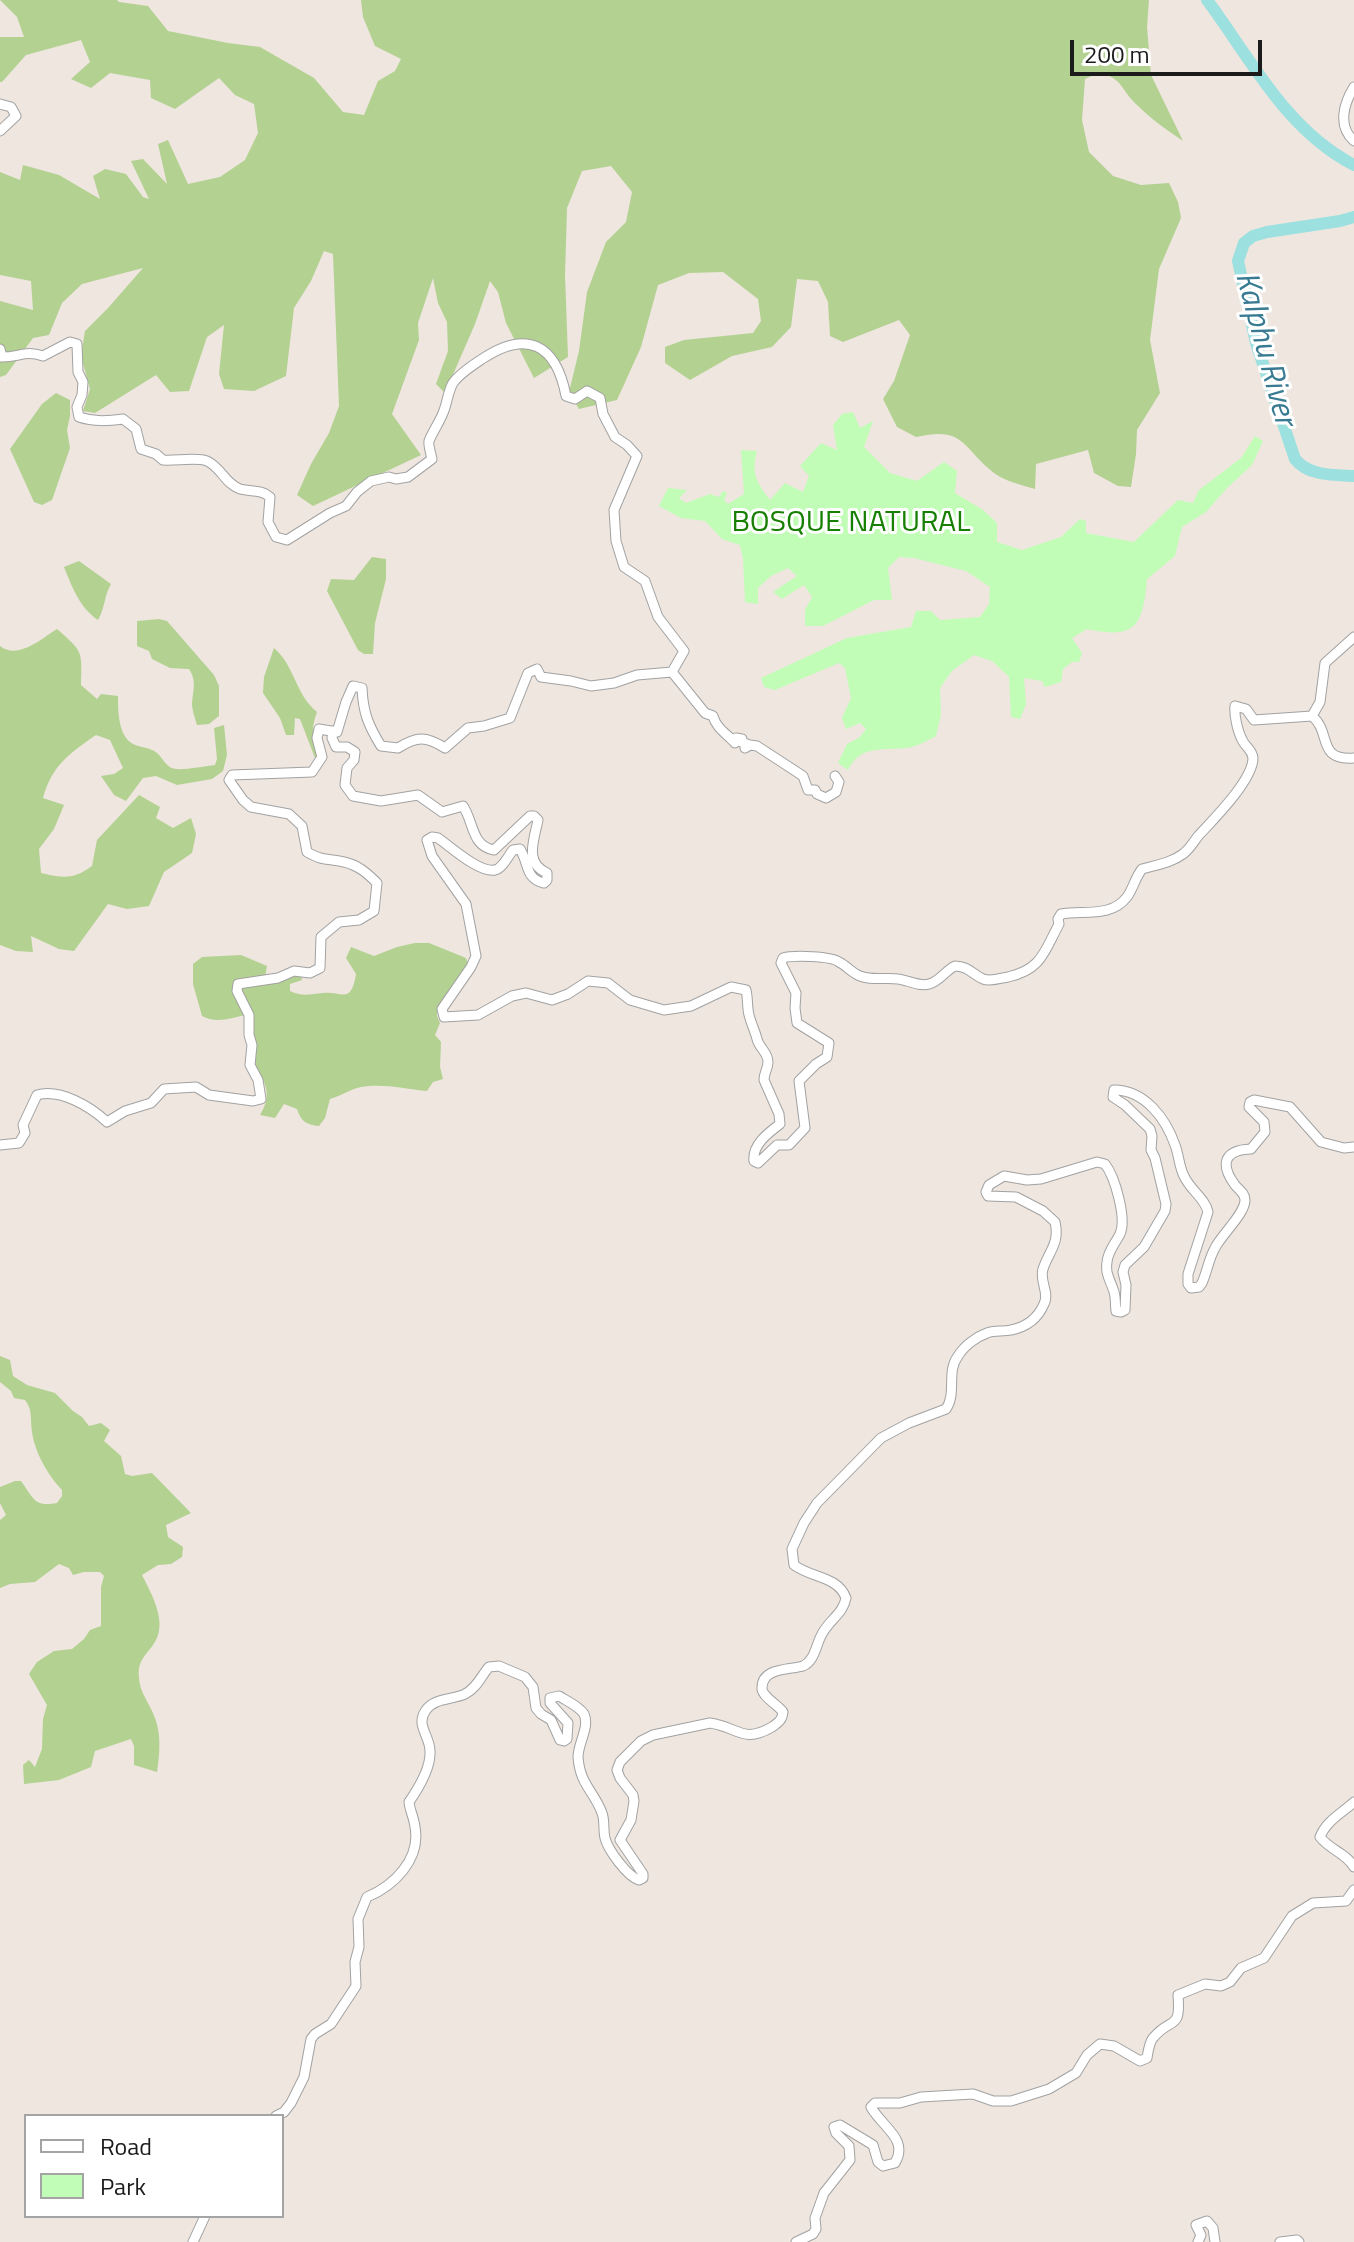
<!DOCTYPE html>
<html>
<head>
<meta charset="utf-8">
<style>
	body { margin:0 }
	#map { position:relative; width:1354px; height:2242px; overflow:hidden; background:#eee6df; font-family:"Titillium Web",sans-serif }
	canvas { display:block }
	.legend { position:absolute; left:24px; top:2114px; width:260px; height:104px; box-sizing:border-box; background:#fff; border:2px solid #a4a4a4; margin:0; padding:10px 14px; list-style:none; font-size:24px; color:#1b1b1b }
	.legend li { display:flex; align-items:center; gap:16px; height:40px }
	.legend b { width:40px; border:2px solid #a4a4a4 }
	.scale { position:absolute; left:1070px; top:40px; width:192px; height:36px; box-sizing:border-box; border:4px solid #1b1b1b; border-top:0; padding-left:10px; font-size:24px; line-height:28px; white-space:nowrap; color:#1b1b1b; -webkit-text-stroke:6px #fff; paint-order:stroke }
</style>
</head>
<body>
<div id="map">
<canvas width="1354" height="2242"></canvas>
<ul class="legend">
<li><b style="height:10px;background:#fff"></b>Road</li>
<li><b style="height:22px;background:#c2fdb7"></b>Park</li>
</ul>
<div class="scale">200 m</div>
</div>
<script>
const c = document.querySelector('canvas').getContext('2d');
c.lineJoin = 'round';
function fill(path, color) { c.fillStyle = color; c.fill(path, 'evenodd'); }
function trace(path, color, width, dash) { c.strokeStyle = color; c.lineWidth = width; c.lineCap = dash ? 'butt' : 'round'; c.setLineDash(dash || []); c.stroke(path); }
function drawText(font, color, halo, rows, align = 'center') {
  c.font = font + ' "Titillium Web",sans-serif'; c.lineWidth = 6; c.setLineDash([]); c.textBaseline = 'middle'; c.strokeStyle = halo; c.fillStyle = color; for (const [text, x, y, turn = 0] of rows) {
    c.save(); c.translate(x, y); c.rotate((+turn || 0) * Math.PI / 180); c.textAlign = isNaN(turn) ? turn : align; if (halo) c.strokeText(text, 0, 0); c.fillText(text, 0, 0); c.restore();
  }
}
const forest = new Path2D(`
	M0 0H117L119 2 148 6 168 31 228 43 260 47 314 78 343 112 364 115 378 81 395 71 401 59 375 46 363 17 361 0H1149L1147 27 1151 75 1183 141C1167 130 1151 119 1137 105 1120 89 1124 80 1100 72L1085 79 1082 120 1089 152 1113 176 1141 185 1169 183 1178 202 1181 218 1159 269 1150 340 1160 393 1137 430 1136 454 1131 487 1118 486 1094 473 1088 450 1036 464 1035 489C1022 485 1004 481 994 473 961 447 965 426 916 437L897 427 883 399 894 381 910 335 899 320 843 342 830 336 828 302 818 281 797 279 791 327 772 347 732 356 690 380 665 363V347L684 340 753 333 761 321 758 299 723 272 689 273 658 285 641 347 617 400 579 409 569 392 579 351 587 292 606 242 626 222 632 192 611 166 582 171 567 208 565 275 568 357 534 378 506 323 498 292 490 281 475 324 445 393 436 384 448 351 447 322 438 303 433 278 418 323 419 340 392 414 421 455 313 506 297 495 311 464 329 433 339 406 333 254 324 251 311 281 294 308 286 376 254 391 224 389 219 374 224 325 207 337 189 391 170 392 156 375 95 413 83 411 90 389 81 356 85 331 108 308 143 268 82 284 62 303 49 335 33 338 6 375 0 377V301L33 310 31 281 0 275V172L20 180 23 165 59 175 100 199 93 176 105 169 126 174 143 197 149 199 131 161 143 159 167 184 158 144 168 140 188 184 220 177 245 160 258 133 254 104 235 95 219 78 175 109 151 98 150 80 110 73 91 88 71 79 90 62 81 40 26 55 2 82H0V37H24L17 17Z
	M56 393 70 400V416L67 430 70 448 52 500 42 505 34 502 10 449 42 404Z
	M372 557 386 559V579L375 623 373 654H364L358 650 327 591 331 579 354 580Z
	M79 561 111 584C104 596 105 608 98 620 80 608 72 587 64 567Z
	M159 619 167 621 214 675 219 686V716L209 724 197 725C195 718 192 710 192 704 193 690 197 681 189 669L170 668 152 659 149 651 137 646V621Z
	M57 629C83 652 82 650 81 685L97 699 101 694 118 696C118 710 118 736 133 744 141 748 150 747 157 753 164 759 166 768 176 769 185 770 206 766 215 765L217 759 214 728 224 725 227 755 223 771 212 779 177 785 156 776 143 778 126 801 114 795 101 776 114 774 123 768 110 740 96 735C70 753 52 765 43 798L64 805 54 829 39 849 41 873C63 878 73 880 92 866L97 840 139 795 160 807 156 818 173 828 191 818 196 834 192 853 164 872 149 906 127 909 108 904 74 951 59 949 31 936 33 952 16 951 0 945V646C18 660 41 639 57 629Z
	M274 648C295 666 295 694 317 712 310 731 313 736 321 755L315 758 300 719 295 718 294 735H286L280 718 263 693 264 677Z
	M415 943H429L466 958 469 968 437 1008V1016L440 1023 435 1035 441 1042 440 1067 443 1079 433 1082 427 1091C406 1089 382 1083 361 1087 351 1089 340 1096 330 1099L325 1118 319 1126C306 1125 301 1121 297 1109L284 1104 275 1118 260 1115C274 1092 264 1082 252 1060L256 1046 240 998 242 984 301 974 302 980 290 984V991C302 997 310 994 323 993 342 991 351 1005 356 974L346 958 351 947 374 956 397 947Z
	M241 955 267 966 265 978 236 982 246 1015C231 1018 216 1024 202 1016L193 984V964L202 957Z
	M0 1356 10 1360 13 1376 27 1385 55 1393 73 1411 82 1417 89 1426 101 1423 110 1430 104 1441 121 1456 125 1474 132 1476 152 1473 191 1513 166 1525 168 1537 183 1547 182 1557 171 1564 158 1565 142 1575C152 1595 169 1624 153 1645 145 1656 137 1662 139 1677 139 1690 147 1700 152 1711 162 1731 160 1751 157 1772L134 1765V1746L131 1739 95 1751 91 1767 59 1780 24 1784 23 1765 29 1760 35 1767 42 1749 43 1719 47 1705 29 1674 37 1662 54 1651 72 1649 84 1639 90 1630 101 1626V1587L104 1576 100 1572H84L73 1575 69 1568 59 1564 35 1582 10 1584 0 1588V1520L6 1515 0 1503V1487L15 1481H21C34 1499 34 1507 57 1503L62 1496V1490C48 1475 35 1453 32 1432 30 1420 33 1410 25 1400L14 1398 11 1391 0 1382Z`);
const park = new Path2D(`
	M853 412 860 428 873 421 864 447 890 473 917 481 944 462 957 471 955 493 983 510 997 523V542L1022 550 1061 537 1080 519 1086 521V533L1134 542 1178 500 1193 503 1199 490 1241 458 1255 436 1263 441 1252 465 1227 488 1206 512 1182 527 1175 556 1147 579C1143 625 1136 640 1087 629L1072 638 1082 653 1079 662H1072L1063 669 1061 682 1045 687 1042 681 1024 678 1026 704 1020 719 1011 717 1009 677 992 661 974 655 952 671 940 688 941 715 936 736C928 740 920 745 912 747 888 752 861 742 848 770L838 763 847 744 860 737 866 729 860 723 846 729 842 718 851 698 845 668 839 663 775 690 764 687 761 678 847 638 911 627 916 611H931L940 620 980 617 989 604 990 587 966 571 914 558 899 557 888 568 892 600H874L823 626H805V610L812 597 804 585 782 599 773 592 797 576 788 568 771 576 758 588V604L745 602 743 559 740 545 722 539 705 521 681 518 659 506 668 488 687 490 679 498 686 503 710 494 719 497 723 491 727 493 724 500 728 504 744 494 741 450 757 451C751 474 756 481 770 500L785 483 803 492 809 476 800 466 821 443 837 450 833 425 842 414Z`);
const river = new Path2D(`
	M1207 0C1251 59 1286 130 1354 165
	M1354 217 1340 221 1267 232 1253 236 1244 243 1238 261 1256 343 1295 459C1308 476 1334 475 1354 476`);
const minor = new Path2D(`
	M1354 87C1344 103 1337 126 1354 141
	M0 104 11 107 16 116 0 131
	M0 349 2 357C20 357 25 350 43 356L70 342 77 344 78 372 83 382 82 395 77 407 79 417C94 422 108 421 123 419L136 429 141 449 156 454 163 460C175 461 198 457 207 461 221 467 225 484 240 489 251 492 261 489 270 497L268 522 276 537 287 540 330 513 346 506 357 492 371 481 389 477 396 479 408 477 432 459C431 454 428 445 429 441 432 433 440 421 443 413 447 404 448 391 453 383 459 374 473 365 482 359 527 329 556 344 566 396L575 399 587 391 600 398 603 414 615 437 627 445 637 456 614 510 616 541 624 567 645 581 658 617 684 651 672 672
	M1312 716C1332 732 1316 761 1354 758
	M333 731 332 738 336 747H347L355 752 354 760 347 768 345 785 353 796 381 801 418 795 442 812 463 806C474 822 471 846 494 850L530 816H534L538 820C534 840 524 863 547 873V880L544 883C525 879 529 863 520 849L513 850C508 856 503 868 495 870 479 873 451 847 438 838L432 837 427 840 432 856 466 904 476 956 471 967 442 1009 444 1017 478 1015 512 996 526 993 552 1000 568 994 588 981 608 983 630 1000 664 1010 691 1006 731 987 746 990C748 998 747 1007 749 1015 751 1023 755 1031 757 1039 759 1048 768 1052 768 1062 768 1069 764 1072 764 1080L779 1114 780 1124C768 1133 752 1145 754 1161L758 1163 777 1145H789L805 1128 799 1081 816 1064 827 1057 829 1043 797 1023 795 1008 796 993 781 963 783 958C793 955 831 956 839 962 847 966 852 973 860 976 873 981 885 977 898 979 907 980 920 987 929 984 939 982 946 970 955 966 968 966 972 974 983 979 991 982 1001 978 1008 977 1042 969 1044 952 1059 924L1058 919 1061 914C1083 910 1111 918 1127 897 1133 889 1135 878 1142 869 1156 865 1171 863 1183 854 1190 849 1194 841 1199 835 1213 820 1253 780 1253 758 1252 750 1248 749 1244 743 1238 734 1234 716 1235 706L1246 709 1254 720 1312 716 1320 702 1325 663 1354 637
	M0 1145 19 1143 25 1133 23 1125 37 1095C60 1088 91 1107 107 1122L125 1111 151 1103 164 1089 196 1087 209 1095 253 1101 261 1099 258 1080 250 1065 252 1045 249 1035V1015L237 991 238 984 278 978 294 971 310 973 320 968 321 937 339 922 359 920 374 911 377 883C367 873 358 865 344 862 327 858 325 862 307 852L302 826 289 814 251 807 243 800 229 780 232 775 312 772 322 757 317 738 319 729 337 732 346 702 353 686 362 688C363 712 368 725 381 746L398 748C417 736 426 736 445 748L468 728 484 726 510 718 528 673 537 669 541 677 571 681 591 686 614 683 637 675 672 672 705 713 713 716C716 728 727 734 735 743L736 738 742 739 741 742 747 744 745 748 750 745 757 746 803 776 808 790H815L817 794 826 798 836 792 839 782 835 776
	M1354 1802C1342 1813 1326 1821 1320 1837 1330 1850 1346 1853 1354 1867
	M276 2116 284 2112 291 2103 304 2077 311 2039 315 2034 331 2024 356 1986 355 1962 359 1947 358 1919 367 1897C394 1886 421 1859 415 1827 414 1818 410 1811 409 1802 418 1789 431 1767 430 1751 430 1736 415 1725 426 1710 434 1698 452 1700 465 1694 477 1688 481 1676 489 1667L499 1666 525 1677 533 1687 536 1708 541 1714 551 1720 560 1740 564 1741 567 1739 568 1723 550 1703V1698L559 1696C567 1701 579 1706 584 1714 590 1727 578 1743 578 1757 580 1785 594 1791 602 1813 605 1821 603 1830 605 1838 608 1850 627 1876 639 1880L643 1878V1874L620 1840 631 1820 634 1801 633 1795 620 1778 617 1770 620 1762 641 1741 653 1735 710 1723C738 1727 743 1744 772 1727 779 1722 782 1720 783 1712 778 1705 763 1697 762 1689 761 1667 790 1670 803 1666 815 1661 816 1644 822 1634 829 1620 843 1614 846 1598 838 1576 811 1578 794 1565L792 1549 804 1523 817 1503 881 1438 909 1423 946 1409C957 1393 946 1372 958 1356 964 1346 976 1337 987 1333 994 1330 1003 1332 1011 1330 1026 1327 1038 1318 1044 1304 1050 1293 1039 1281 1043 1269 1049 1251 1060 1243 1055 1222L1043 1211 1016 1197 988 1196 986 1192 989 1185 1004 1176 1027 1180 1041 1179 1097 1162 1105 1164C1115 1177 1127 1219 1120 1234 1115 1244 1108 1251 1107 1262 1105 1275 1111 1281 1114 1292 1116 1298 1115 1305 1116 1311L1121 1312 1125 1310 1126 1285 1123 1272 1125 1265 1144 1247 1165 1211 1166 1204 1155 1158 1151 1150 1152 1136 1150 1129 1125 1105 1113 1097 1114 1090C1145 1090 1166 1119 1175 1145 1179 1155 1179 1167 1184 1176 1190 1190 1205 1198 1208 1212L1188 1274V1284L1191 1288 1199 1287 1202 1283C1207 1272 1209 1258 1215 1248 1221 1235 1245 1214 1245 1200 1245 1193 1239 1190 1235 1185 1219 1163 1225 1150 1251 1149L1265 1132 1264 1122 1249 1107 1250 1102 1254 1100 1290 1107 1321 1142 1344 1148 1354 1147
	M193 2242 205 2216
	M796 2242 813 2234 816 2229 815 2218 824 2193 850 2160 849 2146 836 2133 834 2127 840 2125 873 2145 878 2162 883 2166 895 2163C909 2139 882 2127 871 2107L875 2103H900L921 2097 973 2094 993 2101H1011L1049 2089 1076 2073 1087 2055 1100 2044 1114 2046 1140 2061 1147 2058C1148 2052 1149 2043 1153 2038 1171 2016 1181 2032 1178 1995L1205 1984 1221 1986 1230 1982 1241 1968 1264 1958 1292 1916 1313 1903 1346 1901 1354 1890
	M1198 2242 1201 2235 1196 2225 1207 2221 1213 2228 1215 2242
	M1280 2242 1297 2240 1299 2242`);
const parkNames = [
	["BOSQUE NATURAL",851,524]
];
const waterNames = [
	["Kalphu River",1264,349,75]
];
fill(forest, '#b3d191');
fill(park, '#c2fdb7');
trace(river, '#9ce0df', 12);
trace(minor, '#a2a2a2', 11);
trace(minor, '#fff', 9);
drawText('30px', '#178003', '#fff', parkNames);
drawText('italic 32px', '#377a91', '#fff', waterNames);
</script>
</body>
</html>
